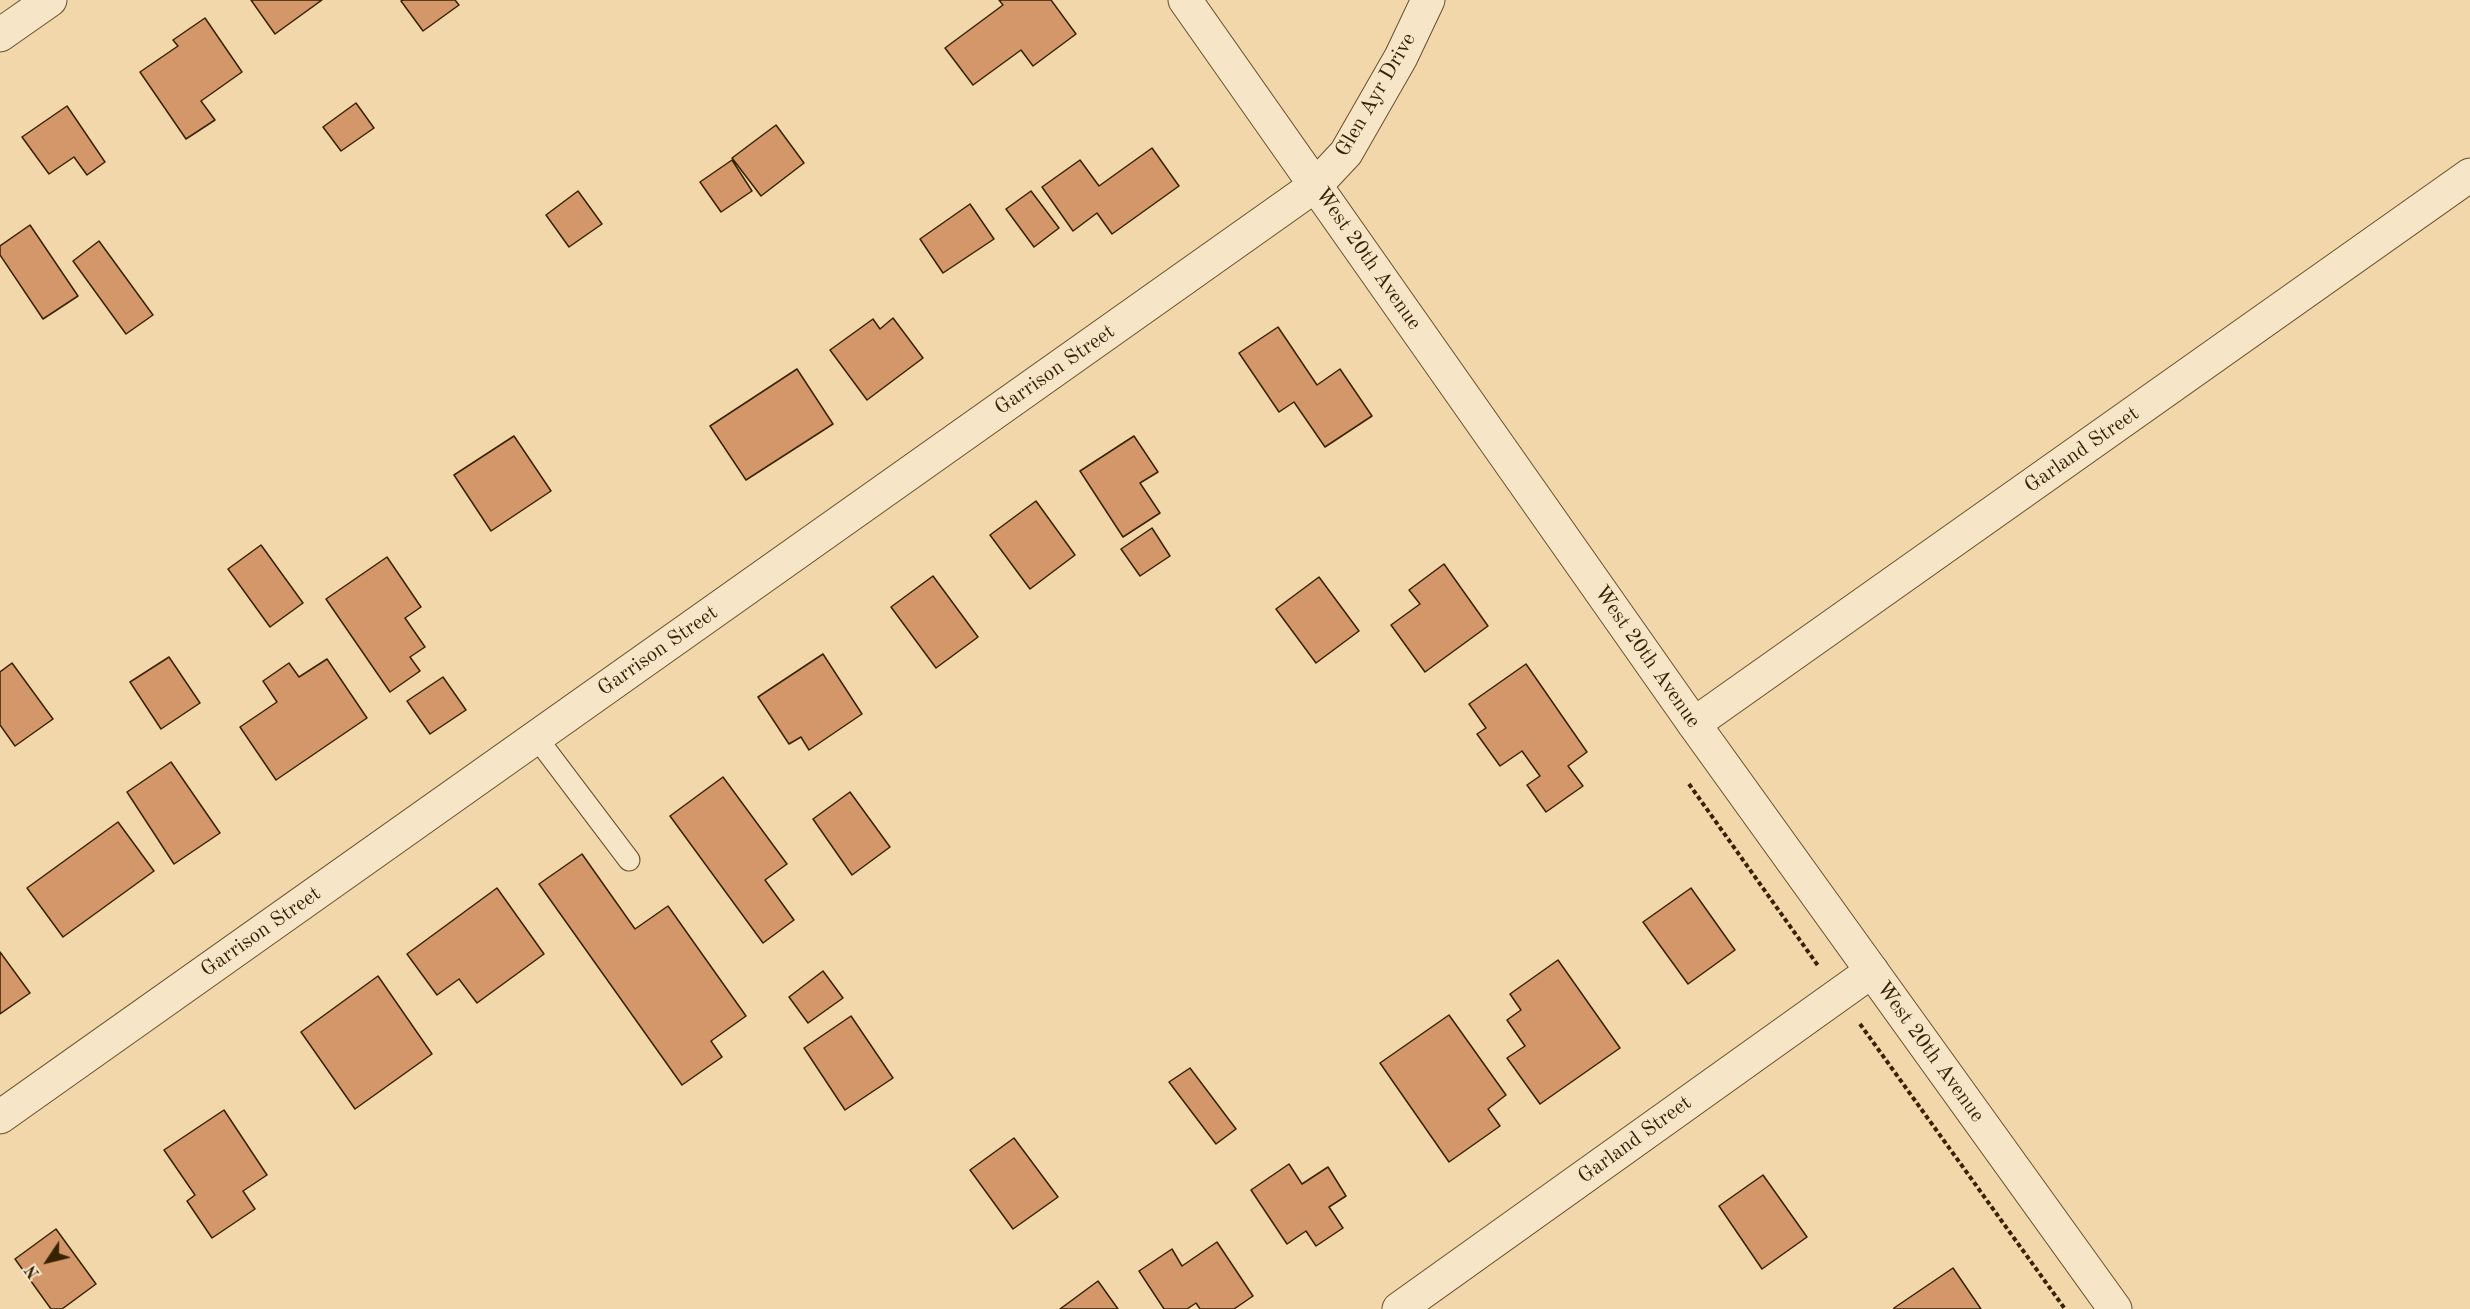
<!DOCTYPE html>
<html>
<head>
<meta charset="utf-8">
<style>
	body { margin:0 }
	#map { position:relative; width:2470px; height:1309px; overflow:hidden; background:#f2d7aa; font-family:"Old Standard TT",serif }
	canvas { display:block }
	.north { position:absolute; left:18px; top:1231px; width:60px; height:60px; -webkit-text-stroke:4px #f7e5c8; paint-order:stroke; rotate:235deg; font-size:16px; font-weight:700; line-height:24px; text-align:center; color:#372201 }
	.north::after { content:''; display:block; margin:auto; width:21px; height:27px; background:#372201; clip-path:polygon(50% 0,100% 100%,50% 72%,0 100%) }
</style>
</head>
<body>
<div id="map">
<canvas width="2470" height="1309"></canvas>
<div class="north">N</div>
</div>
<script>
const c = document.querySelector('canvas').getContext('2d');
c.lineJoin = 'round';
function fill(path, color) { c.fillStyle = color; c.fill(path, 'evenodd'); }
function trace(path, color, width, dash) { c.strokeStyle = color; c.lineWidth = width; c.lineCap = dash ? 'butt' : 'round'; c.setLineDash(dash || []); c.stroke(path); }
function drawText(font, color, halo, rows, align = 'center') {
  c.font = font + ' "Old Standard TT",serif'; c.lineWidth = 6; c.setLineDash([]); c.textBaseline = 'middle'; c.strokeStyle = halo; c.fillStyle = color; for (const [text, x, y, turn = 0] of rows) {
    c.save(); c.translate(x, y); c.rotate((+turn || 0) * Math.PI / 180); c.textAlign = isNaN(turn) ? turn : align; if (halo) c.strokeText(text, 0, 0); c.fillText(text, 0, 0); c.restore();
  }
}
const building = new Path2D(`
	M251 0H322L275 34Z
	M403 0H455L459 5 423 31 401 1Z
	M999 0H1051L1076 34 1033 66 1021 50 973 85 945 48 1003 5Z
	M205 18 242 72 201 101 215 120 186 139 140 72 178 46 173 40Z
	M356 103 374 128 341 151 323 127Z
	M67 106 105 162 87 175 74 157 49 174 22 137Z
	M776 125 804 163 761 196 732 158Z
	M1152 148 1179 186 1112 234 1097 213 1073 231 1042 187 1080 160 1099 186Z
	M732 160 752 191 721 212 700 182Z
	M578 191 602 224 569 247 546 215Z
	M1031 191 1059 228 1034 247 1006 209Z
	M970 204 994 239 943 273 920 239Z
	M30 225 78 296 43 319 0 255V246Z
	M99 241 153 315 126 334 73 261Z
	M893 318 923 358 867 400 830 350 873 319 880 329Z
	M1278 327 1317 385 1340 369 1372 416 1325 447 1294 402 1279 412 1239 353Z
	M797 369 833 424 746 480 710 426Z
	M514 436 551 491 491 531 454 475Z
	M1134 436 1158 472 1140 483 1160 513 1123 537 1080 471Z
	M1036 501 1075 555 1030 589 990 535Z
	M1152 528 1170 556 1140 576 1121 549Z
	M261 545 303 603 270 627 228 569Z
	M387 557 421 607 405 618 425 647 410 657 420 671 390 692 326 599Z
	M1444 564 1488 626 1425 672 1391 625 1420 604 1409 590Z
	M933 576 978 637 936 668 891 607Z
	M1319 577 1359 631 1316 663 1276 609Z
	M823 654 862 714 809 750 801 737 789 744 758 697Z
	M169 657 200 703 161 729 130 682Z
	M327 659 367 718 276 780 240 727 277 702 263 681 289 663 299 677Z
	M12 663 53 719 15 746 0 725V672Z
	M1526 664 1587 752 1568 766 1583 786 1546 812 1527 785 1540 776 1522 751 1500 766 1477 734 1486 728 1469 704Z
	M443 677 466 710 430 734 407 701Z
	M171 762 220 833 174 864 127 792Z
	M723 777 787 864 765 880 794 920 763 943 670 816Z
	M850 792 890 847 852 875 813 819Z
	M118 822 154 871 63 937 27 888Z
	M582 854 635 929 668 906 746 1016 711 1041 722 1057 682 1085 539 884Z
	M497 888 544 954 477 1003 459 979 437 995 407 954Z
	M1691 888 1735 950 1688 984 1643 922Z
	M0 952 30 993 0 1014Z
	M1558 960 1620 1048 1540 1104 1507 1058 1525 1046 1507 1020 1521 1010 1510 994Z
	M823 971 843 998 808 1023 789 997Z
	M378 976 432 1054 355 1109 301 1032Z
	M1449 1015 1506 1095 1488 1109 1500 1126 1449 1162 1380 1063Z
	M851 1016 893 1078 845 1110 804 1048Z
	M1190 1068 1236 1129 1216 1144 1169 1082Z
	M224 1110 267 1175 243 1191 255 1209 212 1238 187 1201 195 1195 164 1150Z
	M1014 1138 1058 1197 1013 1229 970 1170Z
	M1289 1164 1302 1184 1328 1167 1346 1196 1329 1207 1343 1228 1316 1246 1306 1231 1287 1244 1251 1190Z
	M1763 1175 1807 1237 1762 1269 1719 1206Z
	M56 1229 96 1284 62 1309H51L15 1259Z
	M1217 1242 1253 1296 1234 1309H1200L1196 1303 1187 1309H1164L1139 1271 1172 1249 1182 1266Z
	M1953 1268 1981 1309H1894V1308Z
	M1098 1281 1118 1309H1060Z`);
const path = new Path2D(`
	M1689 784 1819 967
	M1860 1024 2065 1309`);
const service = new Path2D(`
	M536 737 629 860`);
const minor = new Path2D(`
	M0 35 50 0
	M1694 724 2470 175
	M0 1117 1316 185 1346 153 1401 57 1428 0
	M1399 1309 1872 971`);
const tertiary = new Path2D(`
	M1185 0 1694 724 2115 1309`);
const streetNames = [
	["Glen Ayr Drive",1376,95,-60],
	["West 20th Avenue",1368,259,55],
	["Garrison Street",1055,370,-35],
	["Garland Street",2082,450,-35],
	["Garrison Street",658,651,-35],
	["West 20th Avenue",1647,657,55],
	["Garrison Street",261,932,-35],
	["West 20th Avenue",1930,1052,54],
	["Garland Street",1635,1140,-36]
];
fill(building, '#d4976a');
trace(building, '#372201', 1.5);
trace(service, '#664f2b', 23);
trace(minor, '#664f2b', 35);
trace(tertiary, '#664f2b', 35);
trace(path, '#372201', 4, [4.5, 3]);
trace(service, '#f7e5c8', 21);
trace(minor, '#f7e5c8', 33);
trace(tertiary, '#f7e5c8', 33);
drawText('21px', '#372201', '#f7e5c8', streetNames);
</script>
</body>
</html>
